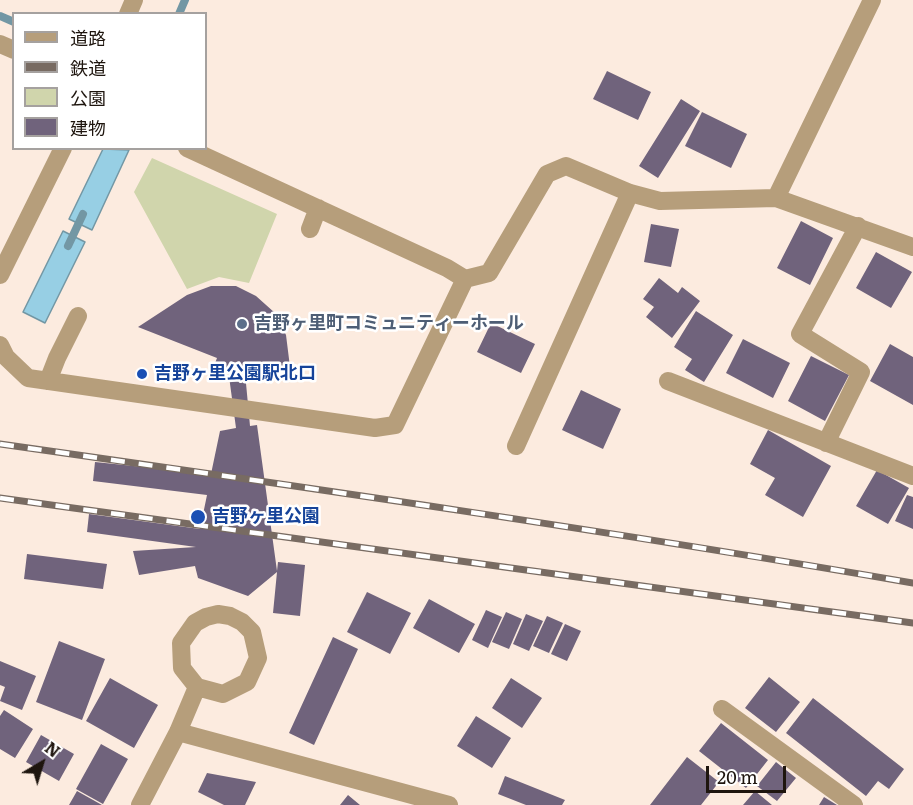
<!DOCTYPE html>
<html>
<head>
<meta charset="utf-8">
<style>
	body { margin:0 }
	#map { position:relative; width:913px; height:805px; overflow:hidden; background:#fcebdf; font-family:Literata,"Noto Sans JP",serif }
	canvas { display:block }
	.legend { position:absolute; left:12px; top:12px; width:195px; height:138px; box-sizing:border-box; background:#fff; border:2px solid #a5a19f; margin:0; padding:8px 10px; list-style:none; font-size:18px; color:#1e150e }
	.legend li { display:flex; align-items:center; gap:12px; height:30px }
	.legend b { width:30px; border:2px solid #a5a19f }
	.north { position:absolute; left:12px; top:733px; width:60px; height:60px; -webkit-text-stroke:4px #fff; paint-order:stroke; rotate:38deg; font-size:16px; font-weight:700; line-height:24px; text-align:center; color:#1e150e }
	.north::after { content:''; display:block; margin:auto; width:21px; height:27px; background:#1e150e; clip-path:polygon(50% 0,100% 100%,50% 72%,0 100%) }
	.scale { position:absolute; left:706px; top:766px; width:80px; height:27px; box-sizing:border-box; border:3px solid #1e150e; border-top:0; padding-left:8px; font-size:18px; line-height:21px; white-space:nowrap; color:#1e150e; -webkit-text-stroke:4px #fff; paint-order:stroke }
</style>
</head>
<body>
<div id="map">
<canvas width="913" height="805"></canvas>
<ul class="legend">
<li><b style="height:8px;background:#b69e7b"></b>道路</li>
<li><b style="height:8px;background:#786b62"></b>鉄道</li>
<li><b style="height:16px;background:#d0d5ac"></b>公園</li>
<li><b style="height:16px;background:#70637c"></b>建物</li>
</ul>
<div class="north">N</div>
<div class="scale">20 m</div>
</div>
<script>
const c = document.querySelector('canvas').getContext('2d');
c.lineJoin = 'round';
function fill(path, color) { c.fillStyle = color; c.fill(path, 'evenodd'); }
function trace(path, color, width, dash) { c.strokeStyle = color; c.lineWidth = width; c.lineCap = dash ? 'butt' : 'round'; c.setLineDash(dash || []); c.stroke(path); }
function drawText(font, color, halo, rows, align = 'center') {
  c.font = font + ' Literata,"Noto Sans JP",serif'; c.lineWidth = 5; c.setLineDash([]); c.textBaseline = 'middle'; c.strokeStyle = halo; c.fillStyle = color; for (const [text, x, y, turn = 0] of rows) {
    c.save(); c.translate(x, y); c.rotate((+turn || 0) * Math.PI / 180); c.textAlign = isNaN(turn) ? turn : align; if (halo) c.strokeText(text, 0, 0); c.fillText(text, 0, 0); c.restore();
  }
}
const green = new Path2D(`
	M152 158 277 214 249 283 219 277 187 289 134 192Z`);
const water = new Path2D(`
	M103 149 129 150 92 230 69 219Z
	M63 231 85 242 45 323 23 312Z`);
const stream = new Path2D(`
	M179 14 185 0
	M0 16 14 22
	M68 246 83 214`);
const building = new Path2D(`
	M607 71 651 92 638 120 593 99Z
	M681 99 700 111 658 178 639 166Z
	M702 112 747 134 731 168 685 146Z
	M801 221 833 238 810 285 777 268Z
	M651 224 679 229 671 267 644 262Z
	M876 252 912 272 891 308 856 288Z
	M659 278 678 293 682 287 700 301 672 338 646 317 654 307 643 299Z
	M211 286H236L256 296 275 313 286 335 290 367 244 362 250 426 257 425 277 571 278 562 305 565 300 616 273 613 277 572 248 596 198 578 195 566 139 575 133 551 196 547 87 532 89 514 200 529 207 495 93 481 95 462 211 474 220 431 236 428 228 369 214 366 217 358 138 327 187 295Z
	M696 311 733 335 704 382 685 370 692 359 674 347Z
	M491 323 535 344 521 373 477 352Z
	M743 339 790 363 773 398 726 373Z
	M890 344 913 357V405L870 381Z
	M811 356 849 375 825 421 788 401Z
	M581 390 621 409 603 449 562 430Z
	M768 430 831 466 803 517 765 495 775 478 750 464Z
	M877 470 909 488 888 524 856 506Z
	M907 495 913 497V529L895 521Z
	M27 554 107 564 103 589 24 579Z
	M367 592 411 613 390 654 347 632Z
	M429 599 475 624 459 653 413 628Z
	M486 610 502 617 488 648 472 640Z
	M506 612 522 619 509 649 492 642Z
	M526 614 543 621 529 651 513 644Z
	M547 616 563 623 549 653 533 646Z
	M565 624 581 631 567 661 551 654Z
	M333 637 358 649 314 745 289 733Z
	M59 641 105 659 82 720 36 702Z
	M0 661 36 676 22 710 0 701 5 687 0 685Z
	M769 677 800 702 776 732 745 708Z
	M110 678 158 705 134 748 86 721Z
	M511 678 542 698 522 728 492 708Z
	M813 698 904 769 889 789 878 781 866 796 786 733Z
	M4 710 33 729 15 758 0 749V716Z
	M476 716 511 738 492 768 457 746Z
	M721 723 768 760 746 788 699 751Z
	M41 735 74 754 59 781 26 762Z
	M101 744 128 759 103 804 76 789Z
	M687 757 719 782 701 805H650Z
	M776 762 796 778 777 801 757 786Z
	M207 773 256 782 245 805H224L198 792Z
	M505 776 565 800 562 805H526L498 794Z
	M77 791 102 805H69Z
	M755 791 772 805H743Z
	M348 795 360 805H340Z
	M824 797 837 805H819Z`);
const minor = new Path2D(`
	M128 14 134 0
	M0 44 14 50
	M187 148 447 268 465 279 489 273 547 174 566 166 630 193 660 201 776 198 913 247
	M776 198 872 0
	M310 229 318 208
	M0 275 63 148
	M0 345 6 357 28 378 375 428 395 425 465 279
	M48 381 57 358 78 316
	M668 381 913 476
	M826 443 861 372 800 334 858 226
	M516 446 630 193
	M218 614 230 616 242 622 252 632 258 658 247 682 223 694 197 687 182 668 181 643 195 623 206 617Z
	M722 709 854 805
	M178 732 449 805
	M140 805 178 732 197 687`);
const rail = new Path2D(`
	M0 444C305 487 610 531 913 583
	M0 498 913 623`);
const markers = [
	[242,324,6,"#5c6f8a"],
	[142,374,6,"#1a4fb4"],
	[198,517,8,"#1a4fb4"]
];
const serviceNames = [
	["吉野ヶ里町コミュニティーホール",254,324]
];
const transitNames = [
	["吉野ヶ里公園駅北口",154,374],
	["吉野ヶ里公園",212,517]
];
fill(green, '#d0d5ac');
fill(water, '#97cfe4');
trace(water, '#7397a4', 1.5);
trace(stream, '#7397a4', 8);
fill(building, '#70637c');
trace(minor, '#b69e7b', 18);
trace(rail, '#786b62', 7);
trace(rail, '#fff', 4.5, [14]);
for (const [x, y, r, color] of markers) { const dot = new Path2D(); dot.arc(x, y, r, 0, 2 * Math.PI); c.fillStyle = color; c.fill(dot); trace(dot, '#fff', 2); }
drawText('bold 18px', '#4e5e75', '#fff', serviceNames, 'left');
drawText('bold 18px', '#164399', '#fff', transitNames, 'left');
</script>
</body>
</html>
